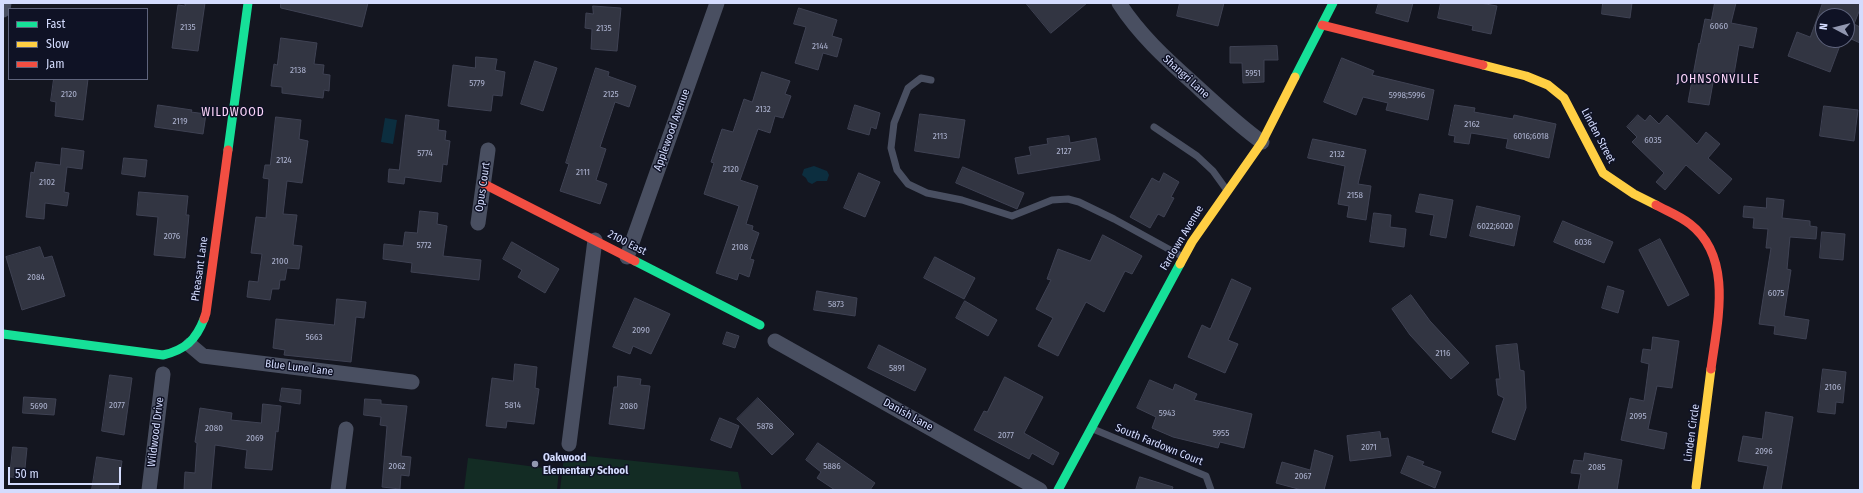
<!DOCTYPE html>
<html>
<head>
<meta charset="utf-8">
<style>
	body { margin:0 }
	#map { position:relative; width:1863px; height:493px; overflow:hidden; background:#141620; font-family:"Fira Sans Condensed",sans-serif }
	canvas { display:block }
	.frame { position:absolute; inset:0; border:4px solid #d4dcfe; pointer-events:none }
	.legend { position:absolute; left:8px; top:8px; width:140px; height:72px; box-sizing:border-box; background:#0f1225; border:1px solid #5e637c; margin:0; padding:5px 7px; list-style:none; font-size:12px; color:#d4dcfe }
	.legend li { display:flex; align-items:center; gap:8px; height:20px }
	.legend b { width:20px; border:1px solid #5e637c }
	.north { position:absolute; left:1815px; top:8px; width:40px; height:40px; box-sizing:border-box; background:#0f1225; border:1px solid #5e637c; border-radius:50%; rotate:277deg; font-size:11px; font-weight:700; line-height:16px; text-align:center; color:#d4dcfe }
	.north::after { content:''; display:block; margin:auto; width:14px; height:18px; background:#9197b0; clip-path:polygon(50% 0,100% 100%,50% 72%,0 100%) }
	.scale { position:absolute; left:8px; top:467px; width:113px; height:18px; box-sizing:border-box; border:2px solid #d4dcfe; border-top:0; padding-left:5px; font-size:12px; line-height:14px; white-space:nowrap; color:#d4dcfe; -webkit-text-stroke:3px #0f1225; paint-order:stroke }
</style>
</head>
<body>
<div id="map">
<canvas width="1863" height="493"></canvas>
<div class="frame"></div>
<ul class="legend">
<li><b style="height:5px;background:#16e098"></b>Fast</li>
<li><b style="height:5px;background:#ffcf43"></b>Slow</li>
<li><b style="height:5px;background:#f24e42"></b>Jam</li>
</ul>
<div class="north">N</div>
<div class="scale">50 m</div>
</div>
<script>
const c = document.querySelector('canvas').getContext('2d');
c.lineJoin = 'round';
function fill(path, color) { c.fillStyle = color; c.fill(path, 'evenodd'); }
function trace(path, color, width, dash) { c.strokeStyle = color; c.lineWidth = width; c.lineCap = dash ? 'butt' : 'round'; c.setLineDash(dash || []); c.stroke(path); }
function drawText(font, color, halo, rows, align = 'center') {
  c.font = font + ' "Fira Sans Condensed",sans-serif'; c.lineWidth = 3; c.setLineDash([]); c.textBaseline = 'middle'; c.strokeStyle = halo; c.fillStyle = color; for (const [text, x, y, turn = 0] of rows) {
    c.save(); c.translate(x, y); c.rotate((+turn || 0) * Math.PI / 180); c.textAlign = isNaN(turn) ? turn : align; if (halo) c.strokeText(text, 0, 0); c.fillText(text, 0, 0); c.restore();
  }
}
const green = new Path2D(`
	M578 455 738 472 742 490H560L564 457 577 459Z
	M468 458 559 470 557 490H464Z`);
const water = new Path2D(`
	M385 118 397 120 393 144 381 142Z
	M814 166 827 171 829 175 827 181H817L812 184 808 182 806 178 802 175 804 169Z`);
const building = new Path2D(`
	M185 3H205L198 51 172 48 178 5 185 6Z
	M281 3H368L362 27 281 8Z
	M1026 3H1087L1051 33Z
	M1180 3H1224L1218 26 1177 16Z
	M1379 3H1413L1408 22 1376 13Z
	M1441 3H1480L1497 6 1491 34 1472 30 1473 26 1438 18Z
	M1603 3H1632L1630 18 1602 14Z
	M1715 3H1736L1731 23 1757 28 1753 48 1739 45 1733 80 1714 77 1709 105 1688 102 1699 43 1700 44 1705 19 1711 20Z
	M1823 3H1860V9L1854 24 1860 27V43L1849 38 1847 40V16H1823V40H1842L1830 72 1788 56 1797 32 1810 37Z
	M593 6 621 8 617 51 591 49 592 29 585 28 586 13 593 14Z
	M799 8 837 20 832 36 842 39 837 57 823 53 818 70 795 63 806 27 794 24Z
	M281 38 317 43 314 64 324 65 323 74 330 75 329 91 324 90 323 98 282 93V87L271 86 274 64 277 65Z
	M1277 46 1278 60H1264V82L1243 83 1242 63H1230V47Z
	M476 57 497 59 495 70 505 72 502 96 493 95 491 111 448 106 453 65 475 68Z
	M1342 58 1374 71 1372 75 1434 90 1428 120 1386 110 1388 103 1363 97 1356 115 1324 102Z
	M535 61 557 68 543 111 521 104Z
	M596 68 609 72 608 76 636 86 629 107 615 102 600 147 606 149 596 180 607 184 600 204 560 191 569 164 566 163Z
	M762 72 790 81 785 94 791 96 783 118 775 116 770 133 758 129 740 180 758 186 746 224 753 226 752 230 759 233 750 259 754 260 749 277 739 273 737 280 716 273 739 206 704 194 714 163 711 162 722 129 733 132 744 99 752 102Z
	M54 79H88L83 120 55 116 56 102 51 101Z
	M158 105 192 110 191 112 206 114 203 134 155 127Z
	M855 105 880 113 876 129 871 127 869 135 848 129Z
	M1455 105 1475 108 1474 112 1513 119 1514 115 1556 124 1549 158 1506 148 1508 139 1471 133 1469 144 1454 142 1455 136 1449 135Z
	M1824 106 1858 110 1854 141 1820 136Z
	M920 114 965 120 959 158 915 151Z
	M406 115 439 120 438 130 446 131 445 140 450 141 447 165 443 164 441 182 405 177 404 184 388 182 389 169 399 170Z
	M1638 115 1645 121 1650 115 1659 124 1667 115 1697 144 1706 132 1720 144 1708 158 1732 179 1719 194 1686 165 1665 190 1656 182 1664 173 1632 142 1637 137 1627 127Z
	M276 117 301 120 299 139 308 141 302 183 287 181 283 214 297 215 293 245 302 246 299 269 287 268 285 280H280L279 289H272L270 300 247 297 249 281 258 282 262 254 251 253 256 217 266 218 269 179 263 178 265 165H270Z
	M1069 136 1070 143 1096 138 1100 160 1018 174 1015 158 1031 155 1029 147 1048 144 1047 139Z
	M1313 139 1366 150 1358 184 1371 186 1366 220 1347 217 1349 206 1338 204 1345 166 1308 158Z
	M62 148 84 151 82 169 67 167 64 192 69 193 67 206 45 203 44 219 26 217 31 172 34 173 36 162 60 165Z
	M124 158 147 160 145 177 122 174Z
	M963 167 1024 193 1017 209 956 183Z
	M859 173 880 182 865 217 844 208Z
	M1164 173 1179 182 1171 197 1174 198 1164 217 1158 214 1150 228 1130 217 1152 178 1159 182Z
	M139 192 188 196 186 215H189L185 258 154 255 158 217 137 215Z
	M1420 194 1453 200 1446 238 1430 235 1434 215 1416 212Z
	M1767 198 1784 200 1782 218 1810 221V226L1817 227 1816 239 1790 237 1787 269 1791 270 1784 316 1809 320 1806 339 1774 334 1775 326 1759 324 1771 248H1766L1768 229 1753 228 1754 218 1743 217 1744 206 1766 208Z
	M1477 206 1520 216 1514 246 1470 236Z
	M420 211 438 213 437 224 447 226 443 256 481 260 479 280 411 272 412 263 383 259 384 244 403 246 405 232 417 233Z
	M1374 213 1391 215 1390 227 1406 229 1404 247 1370 242Z
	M1563 221 1613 242 1604 263 1554 242Z
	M1822 232 1845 234 1843 260 1820 258Z
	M1103 235 1142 256 1132 274 1125 271 1104 312 1086 302 1058 356 1038 346 1053 318 1036 309 1051 280 1047 279 1058 249 1090 261Z
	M1660 239 1689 295 1668 306 1639 250Z
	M512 242 559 269 545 293 518 277 522 270 503 259Z
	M40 247 44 258 52 256 65 296 22 310 6 257Z
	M935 257 975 278 964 299 924 278Z
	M1232 279 1251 288 1228 340 1238 344 1225 373 1188 357 1202 325 1210 329Z
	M1608 286 1624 291 1618 313 1602 308Z
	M817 291 857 298 855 316 814 310Z
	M1411 295 1430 321 1469 363 1451 379 1410 335 1392 309Z
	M635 298 670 314 651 354 633 346 630 354 613 347Z
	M337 299 366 302 364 318 356 317 351 362 284 355 285 350 273 348 276 319 334 325Z
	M965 301 997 320 988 336 956 318Z
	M727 332 739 336 735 348 723 344Z
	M1653 337 1679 341 1672 388 1657 386 1648 429 1667 433 1664 449 1621 440 1630 398 1644 401 1649 364 1641 362 1643 349 1651 350Z
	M1517 344 1520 370 1524 371 1526 408 1515 440 1492 432 1504 398 1498 395 1496 379H1500L1496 346Z
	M879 345 926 369 915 391 868 368Z
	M515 364 537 367 535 388 539 389 534 424 507 421 506 428 486 426 492 378 513 381Z
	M1823 369 1846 372 1843 403 1836 402 1835 414 1818 412Z
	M110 375 132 378 124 435 102 431Z
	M618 376 641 379 640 385 650 386 644 429 609 424 614 387H617Z
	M1005 377 1043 397 1024 433 1059 453 1053 465 1032 453 1029 459 974 430 984 411 987 412Z
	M1150 380 1173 390 1175 384 1197 394 1194 400 1252 414 1244 448 1220 442 1218 448 1173 437 1152 428 1156 417 1137 408Z
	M282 388 301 390 300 404 280 401Z
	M24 397 56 399 54 415 23 413Z
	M758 398 794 434 772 455 737 419Z
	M365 399 381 400V404L407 406 401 456 411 457 409 476 401 475 400 489 382 487 387 426 380 425 381 417 364 415Z
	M263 404 281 406 278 432 276 431 272 470 245 468 247 450 215 445 211 490H184L185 472 195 473 197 443 195 442 200 408 232 413 231 420 261 423Z
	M1766 412 1793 417 1781 490H1763L1768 466 1738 461 1743 436 1762 439Z
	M720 418 739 426 731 448 711 440Z
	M1380 432 1381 439 1388 438 1391 456 1350 461 1347 436Z
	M818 443 875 483 870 490H835L817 478 821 472 806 460Z
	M13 447 27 448 24 478 10 477Z
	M1315 450 1333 456 1324 490H1302L1276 483 1282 462 1310 470Z
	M1585 453 1622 460 1617 490H1578L1581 474 1571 473 1574 460 1583 461Z
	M1408 456 1424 462 1422 465 1441 472 1435 488 1401 473Z
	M97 457 122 461 118 490H92Z
	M1140 477 1173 487 1172 490H1136Z`);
const lane = new Path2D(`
	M931 80 921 78 908 88 894 123 891 148 897 170 908 184 927 193 962 200 1012 216 1052 200 1068 199 1079 202 1114 219 1183 257
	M1154 127 1197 156 1213 171 1226 189
	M1093 429 1206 476 1211 490`);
const street = new Path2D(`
	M1119 3C1139 34 1165 58 1192 82 1215 103 1237 124 1262 142
	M3 10 4 3
	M478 223 488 150
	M627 257 717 3
	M775 341 1040 490
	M190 345 203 356 412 382
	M569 444 595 240
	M149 490 163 374
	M338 490 346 429`);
const fast = new Path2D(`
	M1295 77 1333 3
	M228 150 248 3
	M635 261 760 325
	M3 334 163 355C185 350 196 340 204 319
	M1058 490 1180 264`);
const slow = new Path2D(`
	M1483 65 1526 76 1548 85 1564 98 1603 173 1634 194 1656 205
	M1180 264 1192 242 1262 142 1295 77
	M1696 487 1711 369`);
const jam = new Path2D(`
	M1322 25 1483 65
	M484 184 635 261
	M1656 205C1667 211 1680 216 1690 224 1734 258 1717 323 1711 369
	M204 319 206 313 228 150`);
const markers = [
	[535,464,4,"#9197b0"]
];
const numberNames = [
	["6060",1719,26],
	["2135",188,27],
	["2135",604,28],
	["2144",820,46],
	["2138",298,70],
	["5951",1253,73],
	["5779",477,83],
	["2120",69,94],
	["2125",611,94],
	["5998;5996",1407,95],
	["2132",763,109],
	["2119",180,121],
	["2162",1472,124],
	["2113",940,136],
	["6016;6018",1531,136],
	["6035",1653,140],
	["2127",1064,151],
	["5774",425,153],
	["2132",1337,154],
	["2124",284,160],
	["2120",731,169],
	["2111",583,172],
	["2102",47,182],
	["2158",1355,195],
	["6022;6020",1495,226],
	["2076",172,236],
	["6036",1583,242],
	["5772",424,245],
	["2108",740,247],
	["2100",280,261],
	["2084",36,277],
	["6075",1776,293],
	["5873",836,304],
	["2090",641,330],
	["5663",314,337],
	["2116",1443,353],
	["5891",897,368],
	["2106",1833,387],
	["2077",117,405],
	["5814",513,405],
	["5690",39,406],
	["2080",629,406],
	["5943",1167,413],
	["2095",1638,416],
	["5878",765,426],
	["2080",214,428],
	["5955",1221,433],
	["2077",1006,435],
	["2069",255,438],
	["2071",1369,447],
	["2096",1764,451],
	["2062",397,466],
	["5886",832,466],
	["2085",1597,467],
	["2067",1303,476]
];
const streetNames = [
	["Shangri Lane",1186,77,42],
	["Applewood Avenue",672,130,-70],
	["Linden Street",1598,136,62],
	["Opus Court",483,187,-82],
	["Fardown Avenue",1182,238,-59],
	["2100 East",627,243,27],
	["Pheasant Lane",200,269,-82],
	["Blue Lune Lane",299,368,7],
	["Danish Lane",908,415,29],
	["Wildwood Drive",156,432,-83],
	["Linden Circle",1692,433,-82],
	["South Fardown Court",1159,445,22]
];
const poiNames = [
	["Oakwood",543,458],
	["Elementary School",543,471]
];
const neighbourhoodNames = [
	["JOHNSONVILLE",1718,80],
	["WILDWOOD",233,113]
];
fill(green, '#132c24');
fill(water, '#0c2e3f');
fill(building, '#323542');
trace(building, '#3f4253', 1);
trace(lane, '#494f61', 7);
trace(street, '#494f61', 15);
trace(fast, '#16e098', 9);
trace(slow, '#ffcf43', 9);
trace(jam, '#f24e42', 9);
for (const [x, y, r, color] of markers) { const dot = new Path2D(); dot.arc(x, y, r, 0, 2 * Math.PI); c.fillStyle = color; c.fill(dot); trace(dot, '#0f1225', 1.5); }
drawText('9px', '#acb2cf', null, numberNames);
drawText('11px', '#d4dcfe', '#0f1225', streetNames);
drawText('bold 11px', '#d4dcfe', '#0f1225', poiNames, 'left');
c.letterSpacing = '1px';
drawText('12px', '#fed6fc', '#0f1225', neighbourhoodNames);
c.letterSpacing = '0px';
</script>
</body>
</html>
